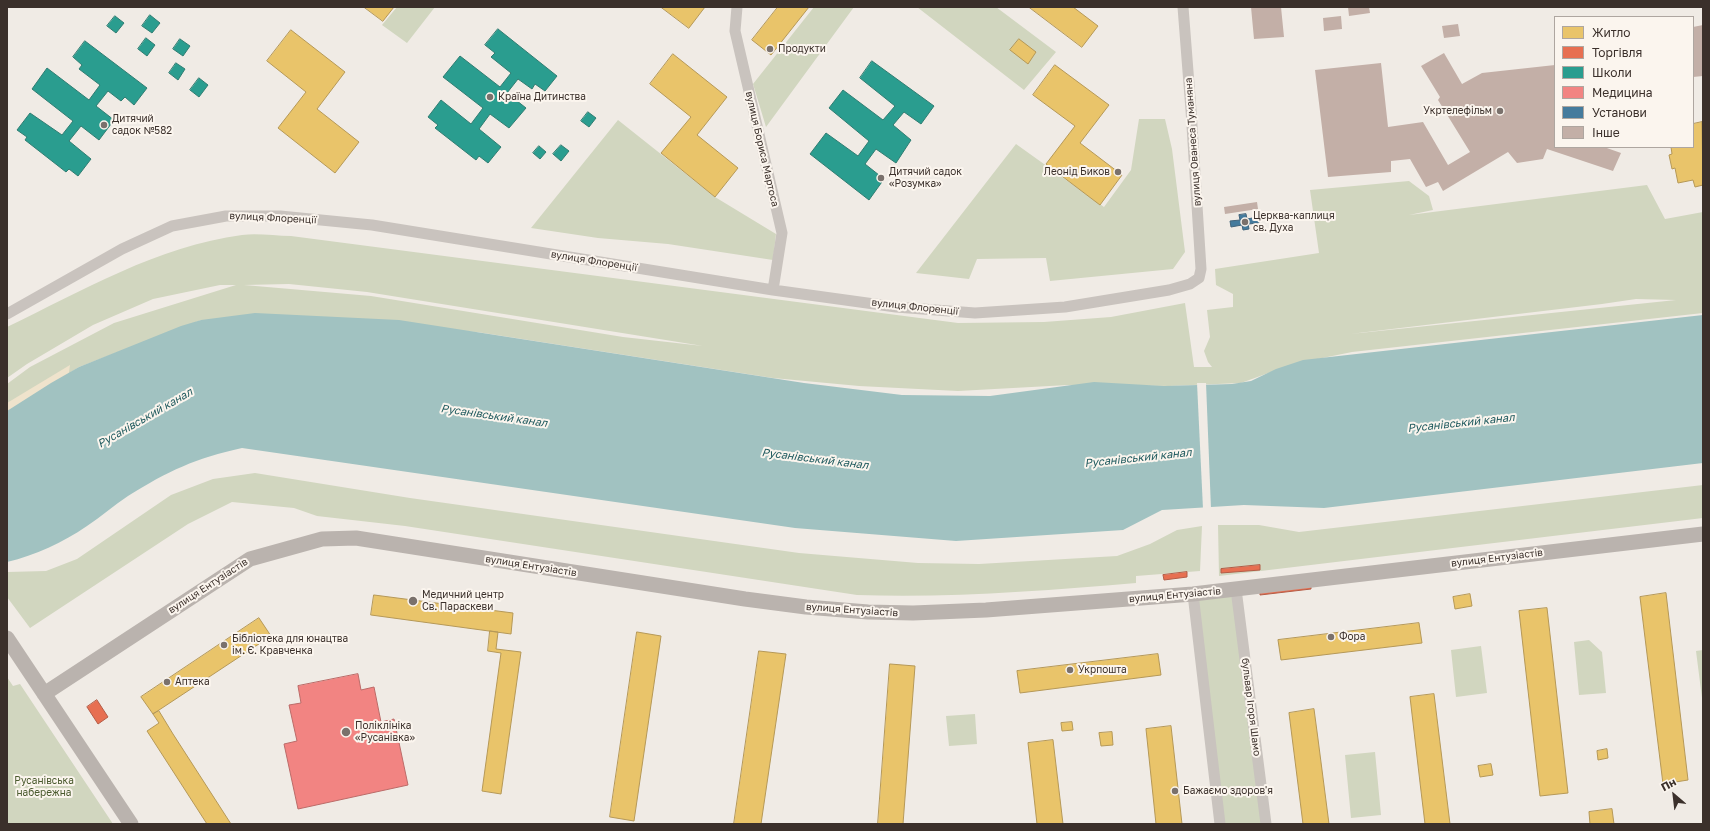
<!DOCTYPE html>
<html>
<head>
<meta charset="utf-8">
<style>
	body { margin:0 }
	#map { position:relative; width:1710px; height:831px; overflow:hidden; background:#f0ebe5; font-family:"Golos Text",sans-serif }
	canvas { display:block }
	.frame { position:absolute; inset:0; border:8px solid #3b302b; pointer-events:none }
	.legend { position:absolute; left:1554px; top:16px; width:140px; height:132px; box-sizing:border-box; background:#fbf5ee; border:1px solid #aea6a0; margin:0; padding:5px 7px; list-style:none; font-size:12px; color:#3b302b }
	.legend li { display:flex; align-items:center; gap:8px; height:20px }
	.legend b { width:20px; border:1px solid #aea6a0 }
	.north { position:absolute; left:1654px; top:775px; width:40px; height:40px; -webkit-text-stroke:3px #fbf5ee; paint-order:stroke; rotate:332deg; font-size:11px; font-weight:700; line-height:16px; text-align:center; color:#3b302b }
	.north::after { content:''; display:block; margin:auto; width:14px; height:18px; background:#3b302b; clip-path:polygon(50% 0,100% 100%,50% 72%,0 100%) }
</style>
</head>
<body>
<div id="map">
<canvas width="1710" height="831"></canvas>
<div class="frame"></div>
<ul class="legend">
<li><b style="height:11px;background:#e9c46a"></b>Житло</li>
<li><b style="height:11px;background:#e76f51"></b>Торгівля</li>
<li><b style="height:11px;background:#2a9d8f"></b>Школи</li>
<li><b style="height:11px;background:#f28482"></b>Медицина</li>
<li><b style="height:11px;background:#457b9d"></b>Установи</li>
<li><b style="height:11px;background:#c3afa7"></b>Інше</li>
</ul>
<div class="north">Пн</div>
</div>
<script>
const c = document.querySelector('canvas').getContext('2d');
c.lineJoin = 'round';
function fill(path, color) { c.fillStyle = color; c.fill(path, 'evenodd'); }
function trace(path, color, width, dash) { c.strokeStyle = color; c.lineWidth = width; c.lineCap = dash ? 'butt' : 'round'; c.setLineDash(dash || []); c.stroke(path); }
function drawText(font, color, halo, rows, align = 'center') {
  c.font = font + ' "Golos Text",sans-serif'; c.lineWidth = 4; c.setLineDash([]); c.textBaseline = 'middle'; c.strokeStyle = halo; c.fillStyle = color; for (const [text, x, y, turn = 0] of rows) {
    c.save(); c.translate(x, y); c.rotate((+turn || 0) * Math.PI / 180); c.textAlign = isNaN(turn) ? turn : align; if (halo) c.strokeText(text, 0, 0); c.fillText(text, 0, 0); c.restore();
  }
}
const green = new Path2D(`
	M397 7H435L407 43 382 25Z
	M814 7H854L766 127 753 84Z
	M917 7H996L1056 52 1024 90Z
	M1139 119H1165L1172 149 1185 252 1173 269 1050 281 1046 258 977 259 969 279 916 273 1016 144 1104 207 1131 170Z
	M618 120 715 197 776 234 773 260 668 244 598 238 531 228Z
	M1409 181 1429 196 1433 210 1409 215 1647 185 1665 219 1703 212V313L1352 352 1293 364 1241 383 1169 386 1068 385 958 391 859 386 773 378 477 332 201 320 79 367 7 412V384L30 367 114 323 236 285H220L153 299 93 325 27 364 7 378V327C82 291 158 246 242 235 258 233 275 236 291 236L958 323 1044 322 1111 317 1185 303 1194 367H1212L1208 362 1204 351 1210 337 1207 310 1233 307V294L1216 285 1215 269 1319 253 1310 190ZM289 284 367 292 703 346 623 337 371 296 244 285ZM1636 299 1676 300 1350 334 1602 304Z
	M255 473 410 498 799 553 918 563 979 564 1117 556 1150 544 1177 530 1202 526 1200 571 1136 576V583C1043 591 951 598 857 595L405 526 317 516 294 508 232 502 188 524 30 628 7 597V572L46 571 77 559 171 495 213 479Z
	M1703 485V518L1219 576 1218 525H1259L1299 532Z
	M1236 589 1266 824H1220L1193 594Z
	M1589 640 1602 652 1606 693 1579 695 1574 642Z
	M1481 646 1487 693 1456 697 1451 650Z
	M1703 650V698H1702L1696 651Z
	M7 677 13 686 20 684 113 824H7Z
	M975 714 977 744 949 746 946 716Z
	M1375 752 1381 815 1351 818 1345 755Z`);
const sand = new Path2D(`
	M70 365 65 400 7 436V403Z`);
const water = new Path2D(`
	M255 313 399 320 804 383 902 395 990 396 1094 382 1164 386 1232 384 1251 381 1276 369 1303 360 1703 315V463L1324 508 1244 505 1162 510 1123 530 956 541 795 528 242 448C196 458 168 471 128 496 114 505 101 517 87 526 62 543 36 555 7 562V411L51 383 79 367 181 326 201 320Z`);
const pier = new Path2D(`
	M1206 383 1211 509H1203L1197 383Z`);
const homes = new Path2D(`
	M364 7H394L383 21Z
	M661 7H705L689 28Z
	M778 7H809L771 55 752 40Z
	M1029 7H1073L1098 26 1082 47Z
	M291 30 345 72 317 109 359 142 335 173 278 128 306 92 267 61Z
	M1019 39 1036 52 1028 64 1010 50Z
	M673 54 727 97 697 135 738 168 715 197 661 153 691 117 650 84Z
	M1055 65 1109 105 1080 143 1122 175 1100 205 1046 164 1075 126 1033 95Z
	M1702 122 1703 185 1695 187 1693 180 1678 183 1675 168 1672 169 1669 155 1672 154 1671 147H1693V124Z
	M1666 593 1688 780 1663 784 1640 597Z
	M1470 594 1472 606 1455 609 1453 597Z
	M374 595 513 613 511 634 371 615Z
	M1547 608 1568 793 1540 796 1519 611Z
	M259 618 271 636 153 714 141 697Z
	M1419 623 1422 643 1281 660 1278 640Z
	M490 631 498 632 496 649 521 652 501 794 482 791 501 653 488 651Z
	M637 632 661 636 634 821 610 817Z
	M759 651 786 654 761 824H734Z
	M1158 654 1161 675 1020 693 1017 671Z
	M890 664 915 666 903 824H878Z
	M1434 694 1450 824H1425L1421 791 1410 697Z
	M1314 709 1318 739 1329 824H1303L1289 713Z
	M159 711 173 734 231 824H207L147 731 159 723 153 714Z
	M1072 722 1073 730 1062 731 1061 723Z
	M1171 726 1182 824H1156L1146 729Z
	M1112 732 1113 745 1101 746 1099 733Z
	M1053 740 1063 824H1037L1028 743Z
	M1607 749 1608 758 1598 760 1597 751Z
	M1491 764 1493 775 1480 777 1478 766Z
	M1612 809 1614 824H1590L1589 812Z`);
const shops = new Path2D(`
	M1260 565V570L1221 573V569Z
	M1187 572V577L1164 580 1163 575Z
	M1311 584V589L1260 595V590Z
	M97 700 108 717 98 724 87 707Z`);
const schools = new Path2D(`
	M150 15 160 23 152 33 142 26Z
	M115 16 124 23 116 33 107 26Z
	M498 29 557 76 545 91 535 84 532 89 518 79 507 93 526 108 509 128 490 114 479 129 501 147 488 163 479 156 476 160 435 128 438 125 428 117 441 100 471 124 483 108 443 77 460 56 500 87 511 73 491 57 495 53 485 45Z
	M146 38 155 45 147 56 138 49Z
	M180 39 190 46 183 56 173 49Z
	M85 41 147 88 134 105 125 97 121 101 108 91 96 106 114 120 99 140 81 126 69 141 91 159 78 176 69 169 66 172 25 140 27 137 17 130 30 113 62 135 73 121 32 89 47 68 89 100 100 85 79 69 82 65 73 57Z
	M872 61 934 106 921 124 904 112 893 125 911 140 896 163 876 149 865 164 884 179 869 200 810 154 826 133 858 156 869 141 829 108 843 90 883 120 895 106 860 78Z
	M176 63 185 69 178 80 169 73Z
	M199 78 208 85 199 97 190 90Z
	M588 112 596 118 589 127 581 121Z
	M561 145 569 151 561 161 553 154Z
	M539 146 546 152 540 159 533 153Z`);
const health = new Path2D(`
	M358 674 361 690 374 687 381 722 394 719 408 785 298 809 284 744 297 741 289 705 301 703 298 686Z`);
const public = new Path2D(`
	M1246 214 1247 219 1258 217 1259 223 1248 224 1249 229 1243 230 1242 225 1231 227 1230 221 1240 220 1239 215Z`);
const building = new Path2D(`
	M1251 7H1281L1284 37 1254 39Z
	M1348 7H1369L1370 13 1349 16Z
	M1341 16 1342 29 1324 31 1323 18Z
	M1458 24 1460 36 1444 38 1442 26Z
	M1703 25V76L1693 77V27Z
	M1444 53 1462 84 1482 73 1555 65V147H1604L1621 153 1613 171 1547 149 1543 159 1517 163 1508 152 1443 191 1438 182 1426 187 1410 159 1391 161V172L1328 177 1315 70 1381 63 1388 127 1423 122 1448 165 1470 152 1438 100 1440 97 1421 66Z
	M1257 202 1258 209 1225 214 1224 207Z`);
const street = new Path2D(`
	M737 7 735 31 782 233 773 290
	M7 314 122 249 172 226 226 216H280L372 225 773 290 896 307 975 313 1065 307 1169 290 1190 284 1199 278 1201 269 1191 110 1183 7
	M1236 589 1266 824
	M1193 594 1220 824`);
const secondary = new Path2D(`
	M7 638 131 824
	M44 694 250 559 322 539 356 538 745 599 806 607 868 612 913 613 986 610 1193 594 1703 534`);
const markers = [
	[770,49,4,"#7a716c"],
	[490,97,4,"#7a716c"],
	[1500,111,4,"#7a716c"],
	[104,125,4,"#7a716c"],
	[1118,172,4,"#7a716c"],
	[881,178,4,"#7a716c"],
	[1245,222,4,"#7a716c"],
	[413,601,5,"#7a716c"],
	[1331,637,4,"#7a716c"],
	[224,645,4,"#7a716c"],
	[1070,670,4,"#7a716c"],
	[167,682,4,"#7a716c"],
	[346,732,5,"#7a716c"],
	[1175,791,4,"#7a716c"]
];
const poiNames = [
	["Продукти",778,49],
	["Країна Дитинства",498,97],
	["Укртелефільм",1492,111,"right"],
	["Дитячий",112,119],
	["садок №582",112,131],
	["Дитячий садок",889,172],
	["«Розумка»",889,184],
	["Леонід Биков",1110,172,"right"],
	["Церква-каплиця",1253,216],
	["св. Духа",1253,228],
	["Медичний центр",422,595],
	["Св. Параскеви",422,607],
	["Фора",1339,637],
	["Бібліотека для юнацтва",232,639],
	["ім. Є. Кравченка",232,651],
	["Укрпошта",1078,670],
	["Аптека",175,682],
	["Поліклініка",355,726],
	["«Русанівка»",355,738],
	["Бажаємо здоров'я",1183,791]
];
const streetNames = [
	["вулиця Ованеса Туманяна",1193,142,-94],
	["вулиця Бориса Мартоса",762,149,77],
	["вулиця Флоренції",273,218,3],
	["вулиця Флоренції",594,261,9],
	["вулиця Флоренції",915,307,6],
	["вулиця Ентузіастів",1497,558,-7],
	["вулиця Ентузіастів",531,566,9],
	["вулиця Ентузіастів",208,586,-33],
	["вулиця Ентузіастів",1175,595,-5],
	["вулиця Ентузіастів",852,610,4],
	["бульвар Ігоря Шамо",1251,707,83]
];
const parkNames = [
	["Русанівська",44,781],
	["набережна",44,793]
];
const waterNames = [
	["Русанівський канал",494,416,8],
	["Русанівський канал",145,418,-30],
	["Русанівський канал",1461,423,-6],
	["Русанівський канал",1138,458,-6],
	["Русанівський канал",815,459,7]
];
fill(green, '#d1d6bf');
fill(sand, '#efe3cc');
fill(water, '#a1c2c1');
fill(pier, '#f0ebe5');
fill(homes, '#e9c46a');
trace(homes, '#b59857', 1);
fill(shops, '#e76f51');
trace(shops, '#b35c46', 1);
fill(schools, '#2a9d8f');
trace(schools, '#2f7c71', 1);
fill(health, '#f28482');
trace(health, '#bb6b68', 1);
fill(public, '#457b9d');
trace(public, '#42647b', 1);
fill(building, '#c3afa7');
trace(street, '#c9c3be', 11);
trace(secondary, '#bab3ae', 15);
for (const [x, y, r, color] of markers) { const dot = new Path2D(); dot.arc(x, y, r, 0, 2 * Math.PI); c.fillStyle = color; c.fill(dot); trace(dot, '#fbf5ee', 1.5); }
drawText('10px', '#3b302b', '#fbf5ee', poiNames, 'left');
drawText('10px', '#3b302b', '#fbf5ee', streetNames);
drawText('10px', '#4a5a2e', '#fbf5ee', parkNames);
drawText('italic 11px', '#1f5a5e', '#fbf5ee', waterNames);
</script>
</body>
</html>
